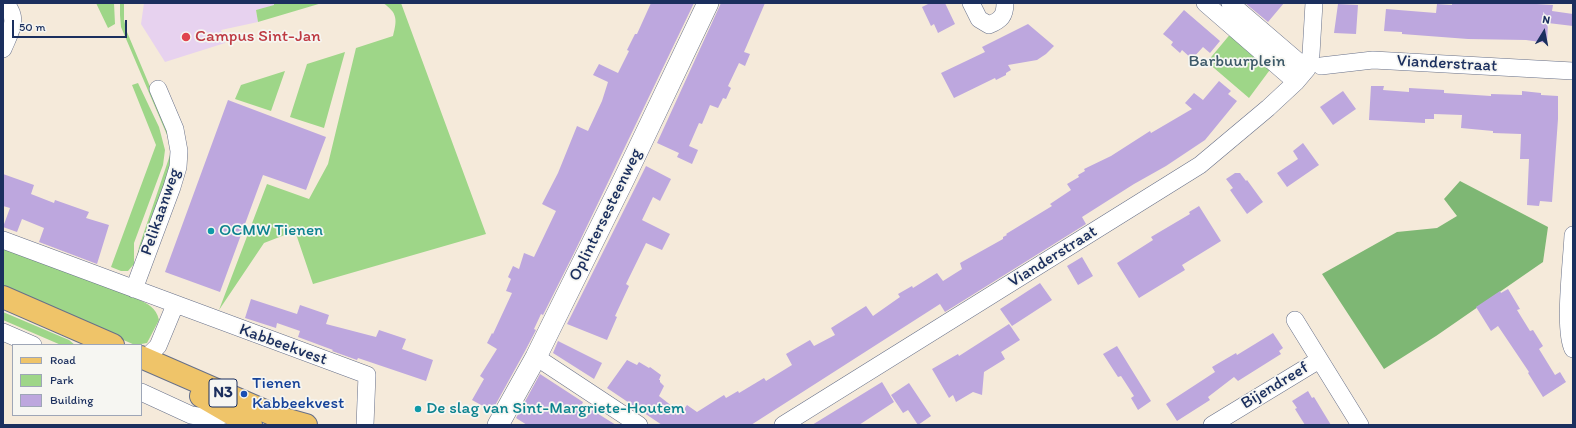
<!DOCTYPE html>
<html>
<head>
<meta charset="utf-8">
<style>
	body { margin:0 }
	#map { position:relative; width:1576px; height:428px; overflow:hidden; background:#f5eada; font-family:Itim,sans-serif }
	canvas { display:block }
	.frame { position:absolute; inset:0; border:4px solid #1b2f5e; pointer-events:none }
	.legend { position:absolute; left:12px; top:344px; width:130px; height:72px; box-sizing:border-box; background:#f6f6f2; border:1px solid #9ea6b7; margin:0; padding:5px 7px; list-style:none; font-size:12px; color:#1b2f5e }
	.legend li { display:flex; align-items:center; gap:8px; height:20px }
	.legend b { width:20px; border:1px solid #9ea6b7 }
	.north { position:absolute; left:1524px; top:12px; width:40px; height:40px; -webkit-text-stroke:3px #f6f6f2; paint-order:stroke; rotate:10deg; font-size:11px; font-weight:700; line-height:16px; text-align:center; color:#1b2f5e }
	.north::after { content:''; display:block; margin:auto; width:14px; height:18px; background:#1b2f5e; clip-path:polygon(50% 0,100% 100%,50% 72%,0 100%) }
	.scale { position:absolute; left:12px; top:20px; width:115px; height:18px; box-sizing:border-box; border:2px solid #1b2f5e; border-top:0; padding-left:5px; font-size:12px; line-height:14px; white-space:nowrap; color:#1b2f5e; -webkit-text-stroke:3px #f6f6f2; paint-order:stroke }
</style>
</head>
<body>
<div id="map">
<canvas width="1576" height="428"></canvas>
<div class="frame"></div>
<ul class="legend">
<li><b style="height:5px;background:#efc469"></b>Road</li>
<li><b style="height:11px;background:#9ed688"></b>Park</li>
<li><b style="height:11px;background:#bda7de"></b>Building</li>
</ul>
<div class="north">N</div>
<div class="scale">50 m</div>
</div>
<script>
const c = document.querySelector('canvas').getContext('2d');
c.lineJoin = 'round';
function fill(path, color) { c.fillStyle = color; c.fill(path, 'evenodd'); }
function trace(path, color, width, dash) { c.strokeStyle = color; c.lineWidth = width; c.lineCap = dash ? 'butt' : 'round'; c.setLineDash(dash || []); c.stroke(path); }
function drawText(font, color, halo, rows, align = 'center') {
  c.font = font + ' Itim,sans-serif'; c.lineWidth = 3.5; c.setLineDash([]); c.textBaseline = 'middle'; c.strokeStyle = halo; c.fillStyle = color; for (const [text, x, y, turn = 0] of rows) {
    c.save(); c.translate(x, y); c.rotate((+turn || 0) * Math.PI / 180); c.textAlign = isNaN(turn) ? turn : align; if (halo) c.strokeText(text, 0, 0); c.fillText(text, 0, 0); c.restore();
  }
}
const built = new Path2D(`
	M144 3H274L275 5 256 10 258 22 221 30 225 43 165 62 141 24Z`);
const green = new Path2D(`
	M96 3H114L115 24 108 28Z
	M120 3H124V20L127 32 172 139 170 172 136 261 139 247 170 155 171 146 167 135 121 27 120 15Z
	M274 3H322L258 22 256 10 274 5Z
	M383 3H401L486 234 313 284 295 231 264 243 219 310 267 184 309 199 328 164 356 48 393 36C397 20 398 13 383 3Z
	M1232 32 1272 67 1249 98 1207 62Z
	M345 52 324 128 290 117 307 64Z
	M285 71 271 111 235 99 241 85Z
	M138 83 159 127 165 150 163 165 134 243V264L128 271H121L111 267 156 145 132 85Z
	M3 248 136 298C148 304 156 307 159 320L147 343 135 345 3 288Z
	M3 312 69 340 75 345H61L3 320Z`);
const forest = new Path2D(`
	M1460 181 1548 227 1543 262 1436 336 1384 369 1322 274 1397 232 1437 228 1457 216 1444 199Z`);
const building = new Path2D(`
	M651 3H694L575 251 543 315 541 314 534 329 536 330 525 351 492 411 472 400 484 379 480 376 497 349 487 343 492 333 493 334 512 293 506 291 511 279 508 277 513 266 519 269 524 253 534 257 556 211 542 204 558 173 577 126 588 131 602 101 608 82 593 75 599 64 618 73 629 51 627 50 635 34H637Z
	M721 3H765L744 52 750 54 745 66 739 63 728 86 731 88 726 99 723 98 718 108 710 105 702 124 699 123 689 146 698 150 692 164 677 157 679 153 657 143Z
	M930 3H945L955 24 938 33 934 24 931 26 922 7Z
	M1245 3H1284L1268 22Z
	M1452 3H1521L1553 5 1552 11 1573 14V26L1548 23 1547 43 1526 40 1468 39 1402 34V32L1384 31 1386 9 1436 13 1437 4 1452 5Z
	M1338 4 1358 5 1356 34 1334 33Z
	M1184 10 1220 41 1210 53 1203 47 1192 59 1182 50 1180 53 1171 45 1173 42 1163 34Z
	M1028 24 1054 46 1046 54 1037 60 1008 65 1011 70 1006 73V75L996 80 995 78 954 98 941 73 985 52 982 47Z
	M1219 81 1231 91 1228 94 1237 101 1205 140 1166 166 1134 184 1082 217 1086 224 945 312 940 304 751 425H662L607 388 627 360 637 365 639 362 649 368 650 367 661 375 659 380H660V382L664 386 659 396 681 413 687 405 697 412 724 395 726 398 738 391 739 393 764 378 766 381 792 365 786 354 810 340 814 346 835 335 831 328 866 306 873 316 900 297 898 294 912 286 913 288 937 273 943 281 962 269 960 263 1003 239V237L1007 235 1006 234 1052 206 1050 204 1071 190 1067 184 1079 177 1078 175 1085 171 1084 169 1111 156 1150 131 1151 133 1192 109 1185 103 1194 93 1203 100Z
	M1371 86H1384L1383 90 1409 92V88L1444 90V93L1491 96V94L1522 95V91L1541 93V95L1558 96V119L1552 202 1540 201 1539 206 1527 205 1529 159H1520L1521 134 1493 133V131L1461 128 1462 115 1434 114V119H1425V123L1369 120Z
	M1343 91 1356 109 1333 125 1320 107Z
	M228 100 326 137 306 190 263 175 220 292 165 272Z
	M1303 143 1319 165 1287 187 1277 173 1298 159 1293 151Z
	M646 166 671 179 660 201 653 197 642 220 670 234 662 250 646 243 626 284 629 286 615 316 617 317 607 340 567 324Z
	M1235 173H1240L1246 181 1247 180 1263 202 1247 214 1230 190 1233 188 1226 179Z
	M3 174 34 185 31 194 54 203 55 200 89 212 86 218 109 225 97 264 39 242 44 228 22 219 17 232 3 227 10 208 3 206Z
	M1199 206 1221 241 1182 265 1185 270 1139 298 1117 263 1153 240 1151 237 1190 214 1189 212Z
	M1082 257 1093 276 1078 285 1067 266Z
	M1040 283 1052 300 1012 326 1000 309Z
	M1508 289 1520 309 1517 310 1530 331 1533 330 1543 346 1539 349 1555 375 1560 372 1566 382 1543 397 1528 373 1529 372 1498 326 1491 331 1476 307 1500 291 1501 293Z
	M251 299 297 314 300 305 329 315 326 324 376 337 379 330 406 339 402 349 433 360 426 381 358 358 357 360 332 351 333 350 298 337 300 331 277 323 276 328 245 318Z
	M1009 324 1020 340 1001 352 1005 359 984 372 982 395 973 392 956 402 953 395 949 398 932 369 958 354 959 356Z
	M1273 333 1283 348 1279 351 1281 354 1238 381 1234 377 1208 397 1210 400 1177 421 1166 404 1215 372 1212 367 1236 353 1237 355Z
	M558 341 602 363 594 379 553 353Z
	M1117 346 1151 401 1138 410 1131 398 1134 396 1121 376 1118 377 1103 354Z
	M540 374 583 402 578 413 586 418 592 410 616 425H527L516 418Z
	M882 382 894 402 859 425H812Z
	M909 383 931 416 918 425 908 410 903 413 891 395Z
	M1308 391 1312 398 1314 397 1331 425H1305L1295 409 1297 408 1292 401Z`);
const minor = new Path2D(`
	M971 3 979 19 989 25C1001 20 1005 16 1005 3
	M1205 3 1296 82
	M1230 3 1307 69
	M3 49C10 32 20 19 5 3
	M1321 66 1373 60 1573 71
	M1573 235C1572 260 1563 330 1573 349
	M3 240 367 375 365 425
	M134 289 172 187 178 167 179 151 175 129 158 89
	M1295 320 1360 425
	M3 332 33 345
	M536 357 639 425
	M145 359 158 346 175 305
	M141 392 191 415 210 418 231 414
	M783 425 1200 165 1268 108 1296 82 1307 69 1311 54 1314 3
	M1212 425 1319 360`);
const tertiary = new Path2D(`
	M498 425 536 357 624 179 708 3`);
const primary = new Path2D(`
	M3 297 113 345
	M141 357 281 418 306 425
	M201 396 251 425`);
const markers = [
	[186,37,5,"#e0444e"],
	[211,231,4,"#0f9aa8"],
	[244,394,4,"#1a4fb4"],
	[418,409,4,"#0f9aa8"]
];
const shields = [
	[223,393,28]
];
const shieldNames = [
	["N3",223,393]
];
const healthNames = [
	["Campus Sint-Jan",195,37]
];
const parkNames = [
	["Barbuurplein",1237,62]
];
const streetNames = [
	["Vianderstraat",1447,64,3],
	["Pelikaanweg",161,212,-71],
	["Oplintersesteenweg",606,215,-64],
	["Vianderstraat",1053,257,-32],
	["Kabbeekvest",283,345,20],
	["Bijendreef",1275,386,-31]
];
const cultureNames = [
	["OCMW Tienen",219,231],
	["De slag van Sint-Margriete-Houtem",426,409]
];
const transitNames = [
	["Tienen",252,384],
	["Kabbeekvest",252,404]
];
fill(built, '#e7d2ef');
fill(green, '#9ed688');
fill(forest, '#7eb774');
fill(building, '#bda7de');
trace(minor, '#677089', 18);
trace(tertiary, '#677089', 22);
trace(primary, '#677089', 24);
trace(minor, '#fff', 17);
trace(tertiary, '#fff', 21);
trace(primary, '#efc469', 22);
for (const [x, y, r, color] of markers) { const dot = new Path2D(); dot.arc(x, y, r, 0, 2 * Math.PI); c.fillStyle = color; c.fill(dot); trace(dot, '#f6f6f2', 1.5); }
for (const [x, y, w] of shields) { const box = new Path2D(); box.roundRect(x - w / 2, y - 14, w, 28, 3); c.fillStyle = '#f6f6f2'; c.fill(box); trace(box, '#1b2f5e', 1); }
drawText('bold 16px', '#1b2f5e', null, shieldNames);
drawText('17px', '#be3a42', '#f6f6f2', healthNames, 'left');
drawText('17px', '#3c5968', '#f6f6f2', parkNames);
drawText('17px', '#1b2f5e', '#f6f6f2', streetNames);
drawText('17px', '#0d838f', '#f6f6f2', cultureNames, 'left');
drawText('17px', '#164399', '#f6f6f2', transitNames, 'left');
</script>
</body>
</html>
